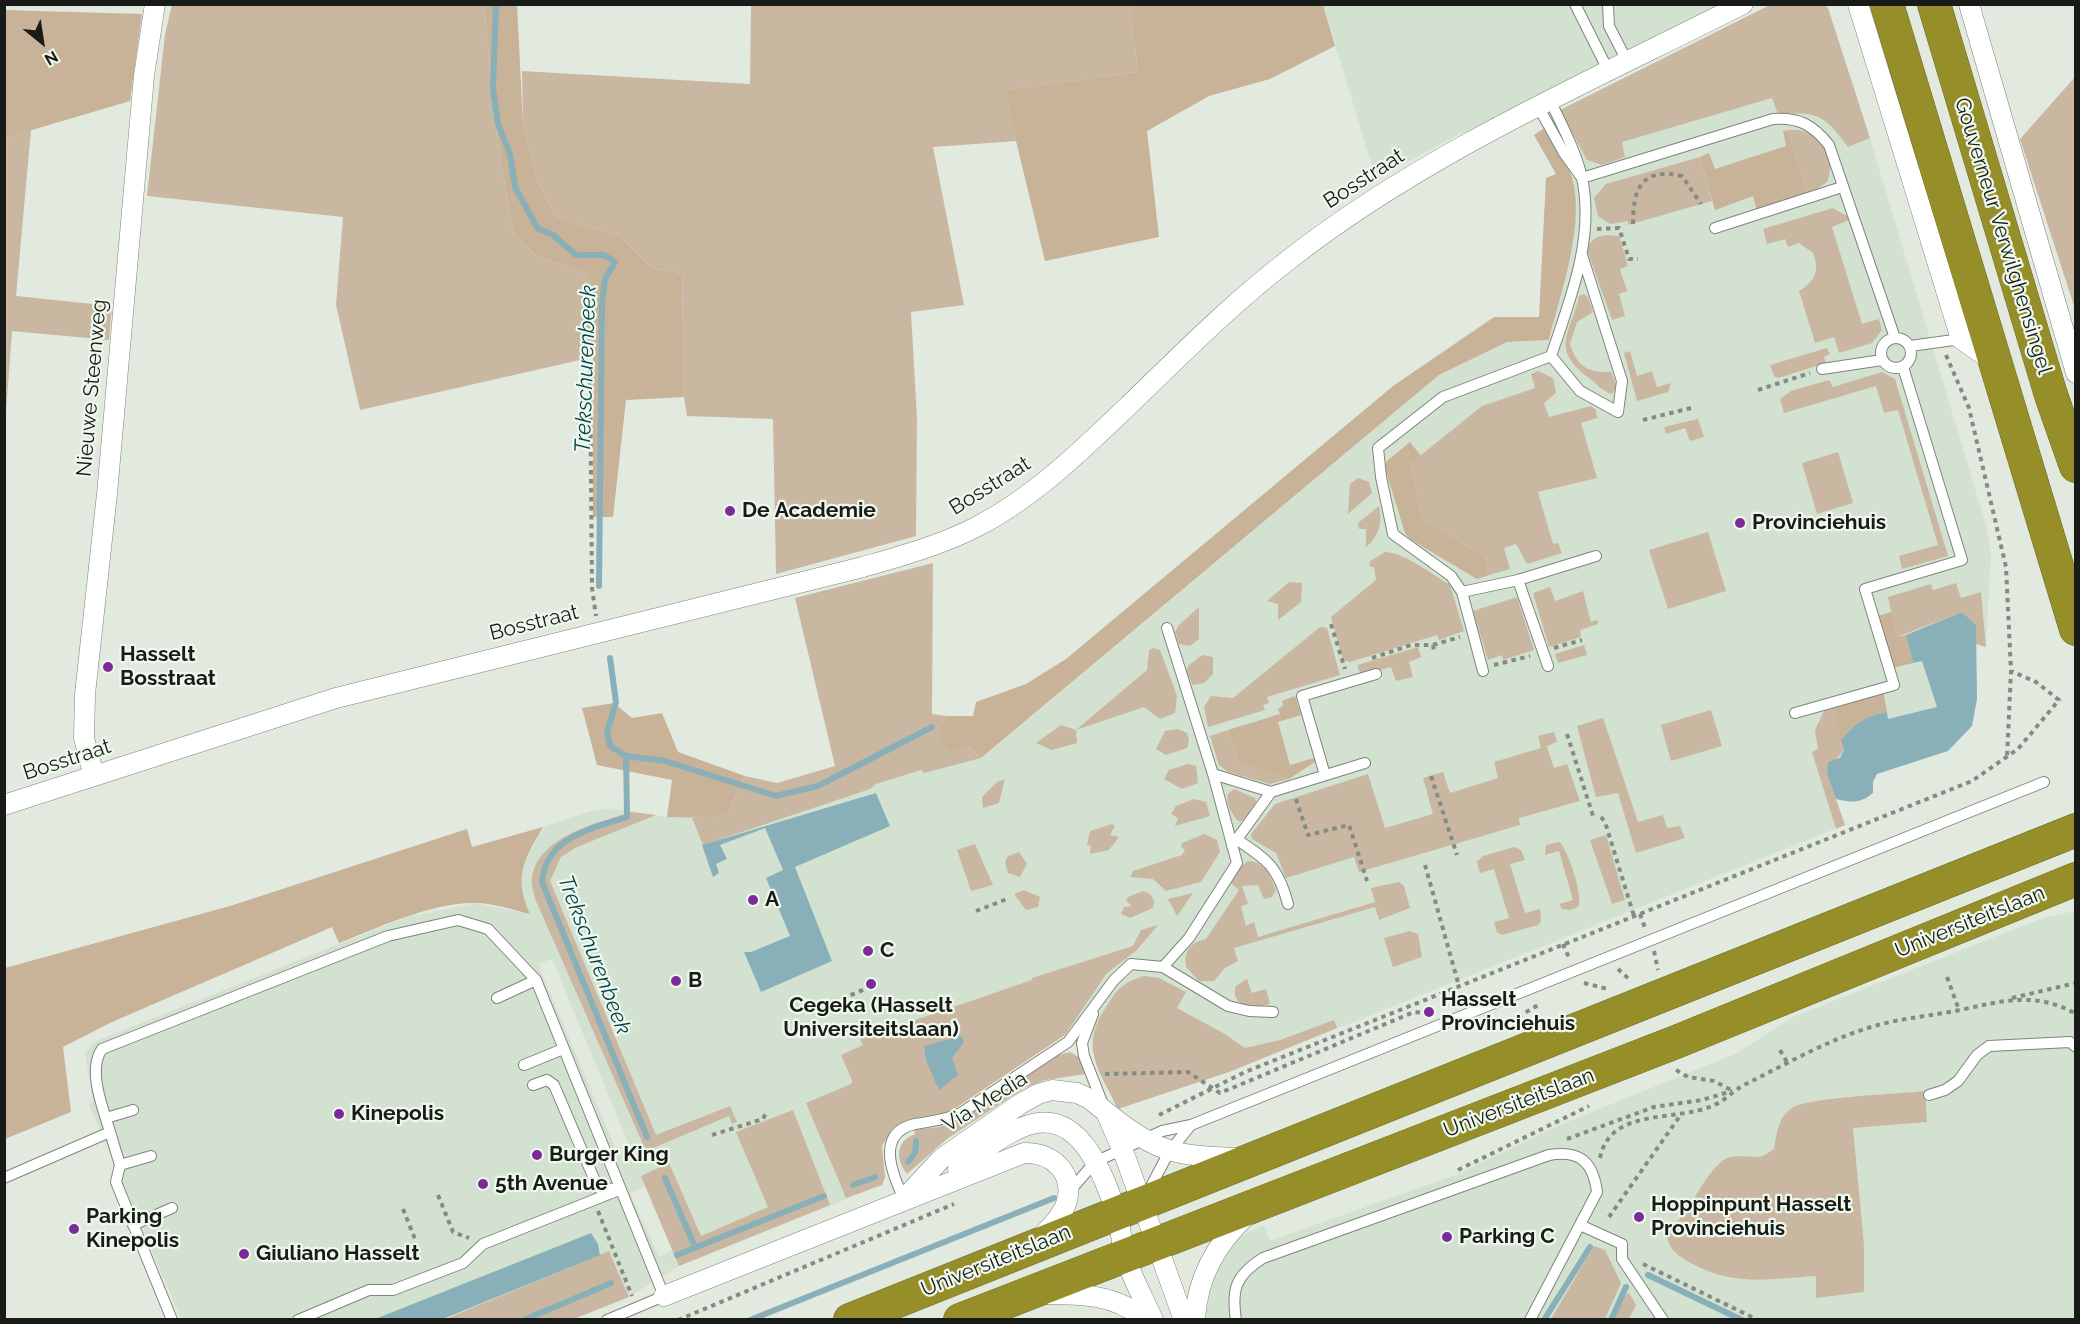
<!DOCTYPE html>
<html>
<head>
<meta charset="utf-8">
<style>
	body { margin:0 }
	#map { position:relative; width:2080px; height:1324px; overflow:hidden; background:#e2eae0; font-family:Raleway,sans-serif }
	canvas { display:block }
	.frame { position:absolute; inset:0; border:6px solid #181b18; pointer-events:none }
	.north { position:absolute; left:12px; top:12px; width:60px; height:60px; -webkit-text-stroke:4px #eff8ed; paint-order:stroke; rotate:150deg; font-size:16px; font-weight:700; line-height:24px; text-align:center; color:#181b18 }
	.north::after { content:''; display:block; margin:auto; width:21px; height:27px; background:#181b18; clip-path:polygon(50% 0,100% 100%,50% 72%,0 100%) }
</style>
</head>
<body>
<div id="map">
<canvas width="2080" height="1324"></canvas>
<div class="frame"></div>
<div class="north">N</div>
</div>
<script>
const c = document.querySelector('canvas').getContext('2d');
c.lineJoin = 'round';
function fill(path, color) { c.fillStyle = color; c.fill(path, 'evenodd'); }
function trace(path, color, width, dash) { c.strokeStyle = color; c.lineWidth = width; c.lineCap = dash ? 'butt' : 'round'; c.setLineDash(dash || []); c.stroke(path); }
function drawText(font, color, halo, rows, align = 'center') {
  c.font = font + ' Raleway,sans-serif'; c.lineWidth = 4.5; c.setLineDash([]); c.textBaseline = 'middle'; c.strokeStyle = halo; c.fillStyle = color; for (const [text, x, y, turn = 0] of rows) {
    c.save(); c.translate(x, y); c.rotate((+turn || 0) * Math.PI / 180); c.textAlign = isNaN(turn) ? turn : align; if (halo) c.strokeText(text, 0, 0); c.fillText(text, 0, 0); c.restore();
  }
}
const built = new Path2D(`
	M1323 5H1724L1590 72 1456 136 1376 179Z
	M1770 5H1825L1828 8 1870 138 1986 525 1991 553 1986 647 1976 644V625L1914 663 1922 660 1938 707 1888 719 1887 713 1832 788 1845 825 1229 1072 1102 1074 1092 1051 1091 1037 1073 1025 1065 1035 951 1111 911 1119 893 1128 882 1146 885 1177 882 1185 679 1266 629 1297 610 1252 600 1255 598 1244 590 1233 375 1319H181L89 1104 93 1101 85 1053 96 1041 407 917 476 903 529 914 521 893V870L543 827 588 812 608 808 667 817 710 818 856 775 982 758 1439 375 1507 342 1549 340 1570 255 1576 213 1571 174 1542 120ZM552 959 630 1147 617 1152 538 964ZM645 1187 672 1250 659 1257 630 1193Z
	M2075 911V1319L1207 1320 1205 1299 1212 1270 1230 1245 1247 1233 1264 1225 1270 1241 1458 1174 1555 1127 1735 1054 1793 1017 2022 926 2046 917Z`);
const green = new Path2D(`
	M1130 4 1138 72 1007 90 1016 141 933 147 964 305 911 312 917 419 916 536 776 574 773 419 687 416 684 397 682 273 653 269 621 237 556 217 537 180 523 124 522 71 750 84 751 5Z
	M172 5H484L497 137 513 232 535 255 590 275 593 357 360 410 336 305 343 217 147 196 165 34Z
	M1770 5H1825L1828 8 1870 138 1848 147C1824 114 1818 112 1778 114L1772 98 1622 142 1625 157 1602 165 1587 160 1560 110Z
	M2075 77V309L2020 139Z
	M31 130 16 296 112 306 109 340 12 331 5 426V138Z
	M1788 130C1817 126 1839 155 1827 182L1807 196Z
	M1700 157 1712 201 1628 225V221L1610 224 1598 216 1594 198 1606 184Z
	M1833 208 1847 216 1849 220 1832 227 1862 324 1879 319 1882 330 1872 343 1839 353 1834 337 1815 343 1799 291C1815 282 1820 270 1813 253L1799 243 1788 247 1785 239 1767 244 1763 229Z
	M1606 235 1619 236 1628 266 1620 269 1627 291 1619 294 1625 316 1612 320 1587 250C1590 240 1595 237 1606 235Z
	M1584 294 1588 297 1593 312 1577 322 1570 344C1577 366 1587 373 1611 372L1617 387 1612 394C1603 392 1596 383 1589 378 1549 348 1571 333 1579 296Z
	M1827 348 1830 354 1824 357 1826 363 1778 378 1774 376 1770 365Z
	M1630 351 1637 376 1652 371 1657 387 1671 383 1668 392 1637 401 1624 353Z
	M1538 371 1553 378 1556 393 1544 403 1549 417 1591 406 1596 410 1597 418 1581 423 1597 478 1538 492 1553 544 1558 543 1562 553 1527 564 1516 544 1504 548 1510 569 1489 575 1484 556 1425 521 1420 511 1410 464 1482 406 1535 388 1531 374Z
	M1882 372 1895 379 1948 556 1902 569 1899 556 1938 545 1898 410 1884 413 1876 386 1784 413 1780 399 1791 391 1829 380 1833 387Z
	M1698 419 1704 437 1690 441 1685 428 1666 434 1664 427Z
	M1838 452 1853 503 1817 514 1802 463Z
	M1358 478 1369 482 1372 493 1348 514 1350 484Z
	M1379 506C1383 522 1379 537 1366 547V529H1359L1358 523Z
	M1708 532 1726 591 1668 609 1649 550Z
	M1385 552C1408 554 1431 574 1450 585L1464 631 1439 640 1437 635 1350 662 1343 660 1331 617 1376 580 1374 567H1370L1369 562Z
	M933 563 932 714 946 716 937 733 968 745 981 758 924 773 921 770 876 784 870 789 703 845 692 818H710L727 814 745 776 777 783 835 766 795 598Z
	M1289 582 1302 583 1301 602 1278 620V604L1267 601Z
	M1956 583 1961 598 1981 592 1986 647 1976 644V625L1962 612 1897 637 1888 597 1931 584 1933 590Z
	M1550 587 1555 601 1583 591 1591 622 1597 620 1598 624 1580 630 1581 637 1549 647 1533 593Z
	M1517 597 1534 650 1503 660 1502 655 1488 660 1473 611Z
	M1199 607V639L1190 646 1179 644 1175 632 1179 625Z
	M1320 627 1327 628 1340 675 1267 697 1269 703 1263 705 1265 710 1208 727 1204 707 1211 696 1233 698Z
	M1584 645 1587 655 1558 663 1555 654Z
	M1418 647 1421 657 1409 662 1413 677 1396 681 1391 667 1361 675 1357 665Z
	M1153 648 1160 650 1177 696 1175 713 1160 719 1144 707 1076 730 1077 743 1052 750 1036 743 1061 725 1076 730 1147 670 1149 650Z
	M1202 655 1213 657V674L1204 683 1193 685 1186 672 1188 666Z
	M1837 704 1844 749 1827 774 1845 825 1836 829 1812 752 1818 749 1815 730 1826 707Z
	M1711 710 1722 746 1671 761 1661 725Z
	M1603 718 1638 822 1663 815 1667 828 1680 826 1685 838 1636 853 1618 793 1596 797 1577 726Z
	M1178 729 1187 733 1189 741 1187 748 1166 755 1156 749 1165 731Z
	M1228 730 1240 764 1289 779 1270 784 1228 772 1219 765 1210 736Z
	M1554 732 1557 742 1547 746 1554 768 1567 764 1580 801 1519 818 1520 825 1359 872 1354 857 1286 878 1276 853 1252 839 1251 834 1275 804 1368 774 1385 828 1433 814 1423 778 1443 772 1450 793 1498 778 1494 762 1541 748 1538 736Z
	M1188 764 1196 766 1198 783 1182 789 1164 779 1169 770Z
	M1005 779 999 803 983 808 982 797 997 782Z
	M1234 789 1255 798 1256 802 1243 821H1238C1232 814 1225 803 1228 794Z
	M1194 799 1206 802 1210 816 1175 826 1178 818 1171 814 1176 806Z
	M632 812 656 815 577 847 561 857 550 881 656 1135 730 1106 737 1122 732 1124 729 1116 646 1151 536 901C534 894 531 885 532 878 537 836 600 822 632 812Z
	M1112 824 1115 826 1110 835 1119 837 1109 850 1090 854 1091 846 1087 845 1090 831Z
	M1204 834 1217 840 1220 852 1201 882 1166 891 1153 879 1130 877 1133 871 1182 855 1185 850 1181 847 1182 843Z
	M1606 835 1625 900 1612 904 1590 840Z
	M1559 842C1568 848 1584 898 1578 907L1570 910 1562 909 1559 904 1573 900 1559 851 1545 855 1546 845Z
	M975 844 993 885 971 891 957 850Z
	M1514 847 1521 850 1525 860 1510 864 1525 913 1540 909 1541 921 1538 925 1502 935 1497 932 1494 922 1509 918 1494 869 1480 873 1477 862 1483 856Z
	M1019 852 1027 864 1020 877 1008 873 1005 862 1008 856Z
	M1248 861C1266 862 1270 876 1276 890L1272 897 1264 899 1258 885 1242 886 1248 904 1241 906 1246 926 1254 922 1258 937 1375 902 1371 888 1399 882 1404 886 1410 908 1379 920 1375 907 1234 948 1238 961 1225 968 1214 981H1199L1186 967C1184 950 1190 943 1206 939L1239 890 1231 883 1241 866Z
	M1024 890 1040 897 1038 907 1026 910 1014 894Z
	M1143 891 1150 894 1154 901 1153 908 1130 918 1121 914 1124 907 1132 906 1126 901 1128 897Z
	M1193 893 1177 916 1168 899Z
	M1158 925 1137 950 1107 973 1065 1035 951 1111 911 1119 893 1128 882 1146 885 1177 882 1185 846 1198 806 1103 851 1084 852 1080 841 1055 863 1045 860 1039 1032 980V978L1133 946 1141 930Z
	M1410 931 1418 934 1422 957 1393 967 1384 938Z
	M1144 976 1159 978 1186 992 1177 1008 1225 1034 1245 1048 1280 1040 1334 1020 1337 1028 1229 1072 1118 1109C1099 1070 1079 1048 1106 1007 1118 988 1122 983 1144 976Z
	M1247 979 1252 993 1266 989 1270 1004C1256 1008 1229 1008 1236 986Z
	M1070 1052 1079 1057 1086 1074 1045 1080 1024 1088 947 1139 907 1174C895 1159 896 1141 915 1134L914 1130 939 1127 958 1121 1058 1055Z
	M1925 1091 1927 1122 1853 1128 1864 1245V1292L1816 1298V1276C1768 1279 1733 1287 1689 1262 1674 1253 1668 1248 1666 1231 1691 1215 1698 1182 1721 1162 1732 1152 1749 1159 1762 1156 1766 1155 1770 1151 1774 1149 1777 1133 1778 1117 1792 1108 1808 1097 1900 1094 1925 1091Z
	M793 1110 830 1205 679 1266 641 1176 669 1163 701 1236 768 1207 736 1132Z
	M1594 1246 1605 1250 1621 1283 1605 1319H1551Z
	M609 1251 629 1297 574 1319 443 1320Z
	M1629 1293 1636 1305 1629 1319H1614L1625 1296Z`);
const forest = new Path2D(`
	M484 5H517L523 124 537 180 556 217 621 237 653 269 682 273 684 397 626 400 613 517H593V357L590 275 535 255 513 232 497 137Z
	M1130 5H1323L1335 46 1270 79 1209 96 1147 131 1159 237 1045 261 1016 141 1006 90 1138 72Z
	M5 10 142 14 130 101 5 138Z
	M1546 127C1554 142 1564 157 1570 172 1588 219 1560 294 1549 340L1507 342 1439 375 981 758 968 745 949 751 937 733 946 716H973L976 702 1026 684 1066 659 1393 386 1494 317H1539L1546 178 1556 174 1534 135Z
	M1788 130 1807 196 1757 211 1753 196 1715 210 1700 157 1709 153 1715 169 1786 146 1783 131Z
	M1410 442 1421 456 1410 464 1420 511 1425 521 1484 556 1489 575 1477 579 1410 539 1405 533 1386 471V462Z
	M1892 612 1897 637 1906 635 1913 663 1893 668 1878 616Z
	M1883 691 1887 712C1865 716 1855 723 1841 740L1837 725V704Z
	M1295 696 1301 715 1278 722 1290 765 1314 758 1315 762 1289 779 1240 764 1228 730 1280 714 1278 709 1283 706 1282 701Z
	M614 703 632 718 662 713 678 752 745 776 727 814 710 818 667 817 672 780 597 765 582 708Z
	M543 827C524 860 513 877 530 914 512 910 494 903 476 903 435 901 377 928 339 943L332 927 112 1022 63 1047 71 1112 5 1139V968L230 906 467 829 472 847Z`);
const water = new Path2D(`
	M1962 612 1976 625 1977 699 1972 726 1948 751 1877 774 1873 782V793C1861 803 1852 803 1836 799L1827 774 1828 762 1840 758 1844 749 1841 740C1855 723 1865 716 1887 712L1888 719 1937 707 1922 661 1913 663 1906 635Z
	M876 793 890 826 795 867 832 961 761 992 744 952H751L790 936 766 878 783 870 765 828 720 845 727 859 716 864 719 873 713 877 702 845Z
	M955 1034 962 1037 964 1042 952 1058 958 1075 939 1090 926 1060 924 1046 950 1039Z
	M591 1233 598 1244 600 1255 443 1319H375Z`);
const stream = new Path2D(`
	M496 4 493 89 498 124 510 154 515 187 538 229 552 234 576 255H604L615 262 605 279 602 303 599 586
	M610 658 616 702 607 733 610 746 626 756 665 761 776 796 818 786 932 727
	M626 756 627 817C591 829 546 837 542 882L647 1137
	M908 1162 915 1153 916 1141
	M665 1178 695 1247
	M853 1185 875 1177
	M677 1255 824 1196
	M1648 1275 1742 1320
	M524 1320 611 1283
	M750 1320 1054 1198
	M1544 1320 1590 1247
	M1611 1320 1626 1287`);
const path = new Path2D(`
	M1633 224C1633 189 1641 167 1682 176L1701 204
	M1597 229 1619 228 1629 259H1638
	M1946 355 1969 408 2006 567 2011 671 2007 758
	M590 362 592 588 596 616
	M1758 390 1810 373
	M1643 420 1695 407
	M1331 624 1345 669
	M1433 645 1460 637
	M1554 648 1582 640
	M1372 658 1411 645H1433L1434 651
	M1494 665 1530 656
	M1567 734 1594 819
	M1431 776 1457 855
	M1296 799 1308 835 1349 825 1367 881
	M1601 817 1605 822 1634 916
	M1425 865 1459 986
	M976 911 1007 899
	M1640 914 1645 928
	M1563 944 1570 960
	M1654 951 1658 970
	M1618 969 1630 980
	M1947 977 1959 1010
	M1584 983 1608 989
	M2012 998 2076 983
	M834 1002 865 989
	M1518 1017 1538 1005
	M1780 1050 1788 1064
	M1676 1070 1688 1077 1714 1081 1733 1091
	M1105 1074 1188 1072 1220 1093 1414 1012 1424 1013
	M1159 1115 1245 1072 1972 781 2018 749 2059 700 2036 682 2011 671
	M712 1135 763 1119 767 1111
	M1567 1139 1654 1107 1702 1100 1732 1091
	M1600 1158C1610 1107 1676 1122 1712 1106 1725 1101 1733 1090 1746 1084 1786 1064 1828 1040 1871 1027 1900 1018 1931 1016 1960 1010 2002 1001 2036 991 2076 1014
	M1458 1170 1589 1106
	M438 1195 453 1232 469 1238
	M403 1209 415 1239
	M598 1211 632 1296
	M1609 1217 1682 1113
	M1643 1264 1758 1320
	M678 1320 954 1204`);
const lane = new Path2D(`
	M1575 4 1609 72
	M1608 4 1609 26 1628 63
	M1551 102C1562 126 1576 151 1582 178 1595 238 1570 300 1551 356L1443 397 1378 448 1381 477 1393 534 1451 576 1462 592 1518 580 1596 556
	M1539 108 1564 153 1582 178 1773 119C1799 117 1813 125 1829 145L1895 338
	M1715 228 1842 187
	M1881 353a15 15 0 1 1 30 0a15 15 0 1 1-30 0Z
	M1910 346 1961 339
	M1551 356 1580 391 1618 412 1622 381 1582 255
	M1822 369 1882 360
	M1518 580 1548 666
	M1462 592 1483 671
	M1795 713 1894 685 1865 589 1962 560 1903 367
	M1213 774 1271 792 1232 846
	M1325 775 1302 696 1376 674
	M1271 792 1365 763
	M1236 839C1268 860 1278 867 1288 904
	M1163 967 1189 938 1237 863 1213 774 1167 628
	M497 998 536 980
	M1093 1014 1082 1043 1084 1056 1104 1107
	M524 1065 563 1049
	M533 1085 547 1080 554 1085 598 1188 616 1189
	M1929 1095 1945 1090 1958 1081 1977 1055 1989 1046 2070 1042 2076 1047
	M106 1118 133 1110
	M110 1132 120 1165 116 1182 172 1320
	M120 1165 151 1156
	M4 1178 110 1132C103 1108 87 1070 102 1049L388 936 458 920 488 929 536 980 664 1296 607 1320
	M1069 1192 1095 1162 1162 1131 1191 1125
	M1148 1192 1169 1152 1191 1125 2044 782
	M904 1199C892 1174 875 1133 915 1124 932 1121 946 1120 961 1113L1068 1042 1114 980 1131 964 1163 967 1228 1006 1249 1011 1273 1012
	M133 1225 172 1208
	M1580 1225 1622 1244V1259L1663 1320
	M298 1320 369 1290H393L463 1263 483 1244 619 1190
	M1236 1320C1231 1289 1236 1275 1263 1258L1549 1155C1579 1150 1593 1161 1597 1192L1530 1320`);
const street = new Path2D(`
	M1858 4 1961 339 1994 362
	M1969 4 2076 373
	M94 776 84 738 85 694 107 494 144 76 155 4
	M4 805 336 698 863 567C901 556 942 545 978 526 1034 497 1081 451 1126 408 1180 356 1232 303 1291 258 1427 152 1589 82 1743 4
	M1110 1115C1157 1153 1178 1156 1237 1158
	M958 1169C981 1153 1008 1128 1037 1123 1083 1116 1104 1177 1116 1211 1121 1226 1121 1242 1125 1256 1132 1278 1144 1299 1153 1320
	M904 1199 941 1159 1020 1104 1038 1094 1052 1090 1077 1093 1090 1099 1106 1112 1126 1159 1184 1320
	M1044 1294C1080 1294 1117 1294 1145 1320
	M664 1296 1024 1153C1053 1152 1076 1174 1066 1204 1061 1217 1050 1228 1040 1238
	M1195 1320C1197 1277 1216 1244 1247 1215`);
const highway = new Path2D(`
	M1887 4 2076 629
	M1934 4 2051 395 2076 466
	M850 1320 2076 830
	M960 1320 1676 1042 2076 879`);
const markers = [
	[730,511,6,"#7c2a9a"],
	[1740,523,6,"#7c2a9a"],
	[108,667,6,"#7c2a9a"],
	[753,900,6,"#7c2a9a"],
	[868,951,6,"#7c2a9a"],
	[676,981,6,"#7c2a9a"],
	[871,984,6,"#7c2a9a"],
	[1429,1012,6,"#7c2a9a"],
	[339,1114,6,"#7c2a9a"],
	[537,1155,6,"#7c2a9a"],
	[483,1184,6,"#7c2a9a"],
	[1639,1217,6,"#7c2a9a"],
	[74,1229,6,"#7c2a9a"],
	[1447,1237,6,"#7c2a9a"],
	[244,1254,6,"#7c2a9a"]
];
const streetNames = [
	["Bosstraat",1364,179,-33],
	["Gouverneur Verwilghensingel",2003,236,73],
	["Nieuwe Steenweg",92,388,-85],
	["Bosstraat",990,486,-32],
	["Bosstraat",534,623,-14],
	["Bosstraat",67,760,-18],
	["Universiteitslaan",1970,922,-22],
	["Via Media",985,1102,-32],
	["Universiteitslaan",1519,1103,-21],
	["Universiteitslaan",996,1261,-22]
];
const poiNames = [
	["De Academie",742,511],
	["Provinciehuis",1752,523],
	["Hasselt",120,655],
	["Bosstraat",120,679],
	["A",765,900],
	["C",880,951],
	["B",688,981],
	["Hasselt",1441,1000],
	["Provinciehuis",1441,1024],
	["Cegeka (Hasselt",871,1006,"center"],
	["Universiteitslaan)",871,1030,"center"],
	["Kinepolis",351,1114],
	["Burger King",549,1155],
	["5th Avenue",495,1184],
	["Hoppinpunt Hasselt",1651,1205],
	["Provinciehuis",1651,1229],
	["Parking",86,1217],
	["Kinepolis",86,1241],
	["Parking C",1459,1237],
	["Giuliano Hasselt",256,1254]
];
const waterNames = [
	["Trekschurenbeek",586,369,-88],
	["Trekschurenbeek",594,955,69]
];
fill(built, '#d3e1d1');
fill(green, '#cab7a1');
fill(forest, '#c8b298');
fill(water, '#89b0b8');
trace(stream, '#89b0b8', 6);
trace(lane, '#7d857c', 12);
trace(street, '#7d857c', 21);
trace(highway, '#6a6623', 34);
trace(path, '#858b84', 4, [4.5, 4.5]);
trace(lane, '#fff', 10);
trace(street, '#fff', 20);
trace(highway, '#968f29', 33);
for (const [x, y, r, color] of markers) { const dot = new Path2D(); dot.arc(x, y, r, 0, 2 * Math.PI); c.fillStyle = color; c.fill(dot); trace(dot, '#eff8ed', 2); }
drawText('21px', '#181b18', '#eff8ed', streetNames);
drawText('bold 21px', '#181b18', '#eff8ed', poiNames, 'left');
drawText('italic 22px', '#05434c', '#eff8ed', waterNames);
</script>
</body>
</html>
